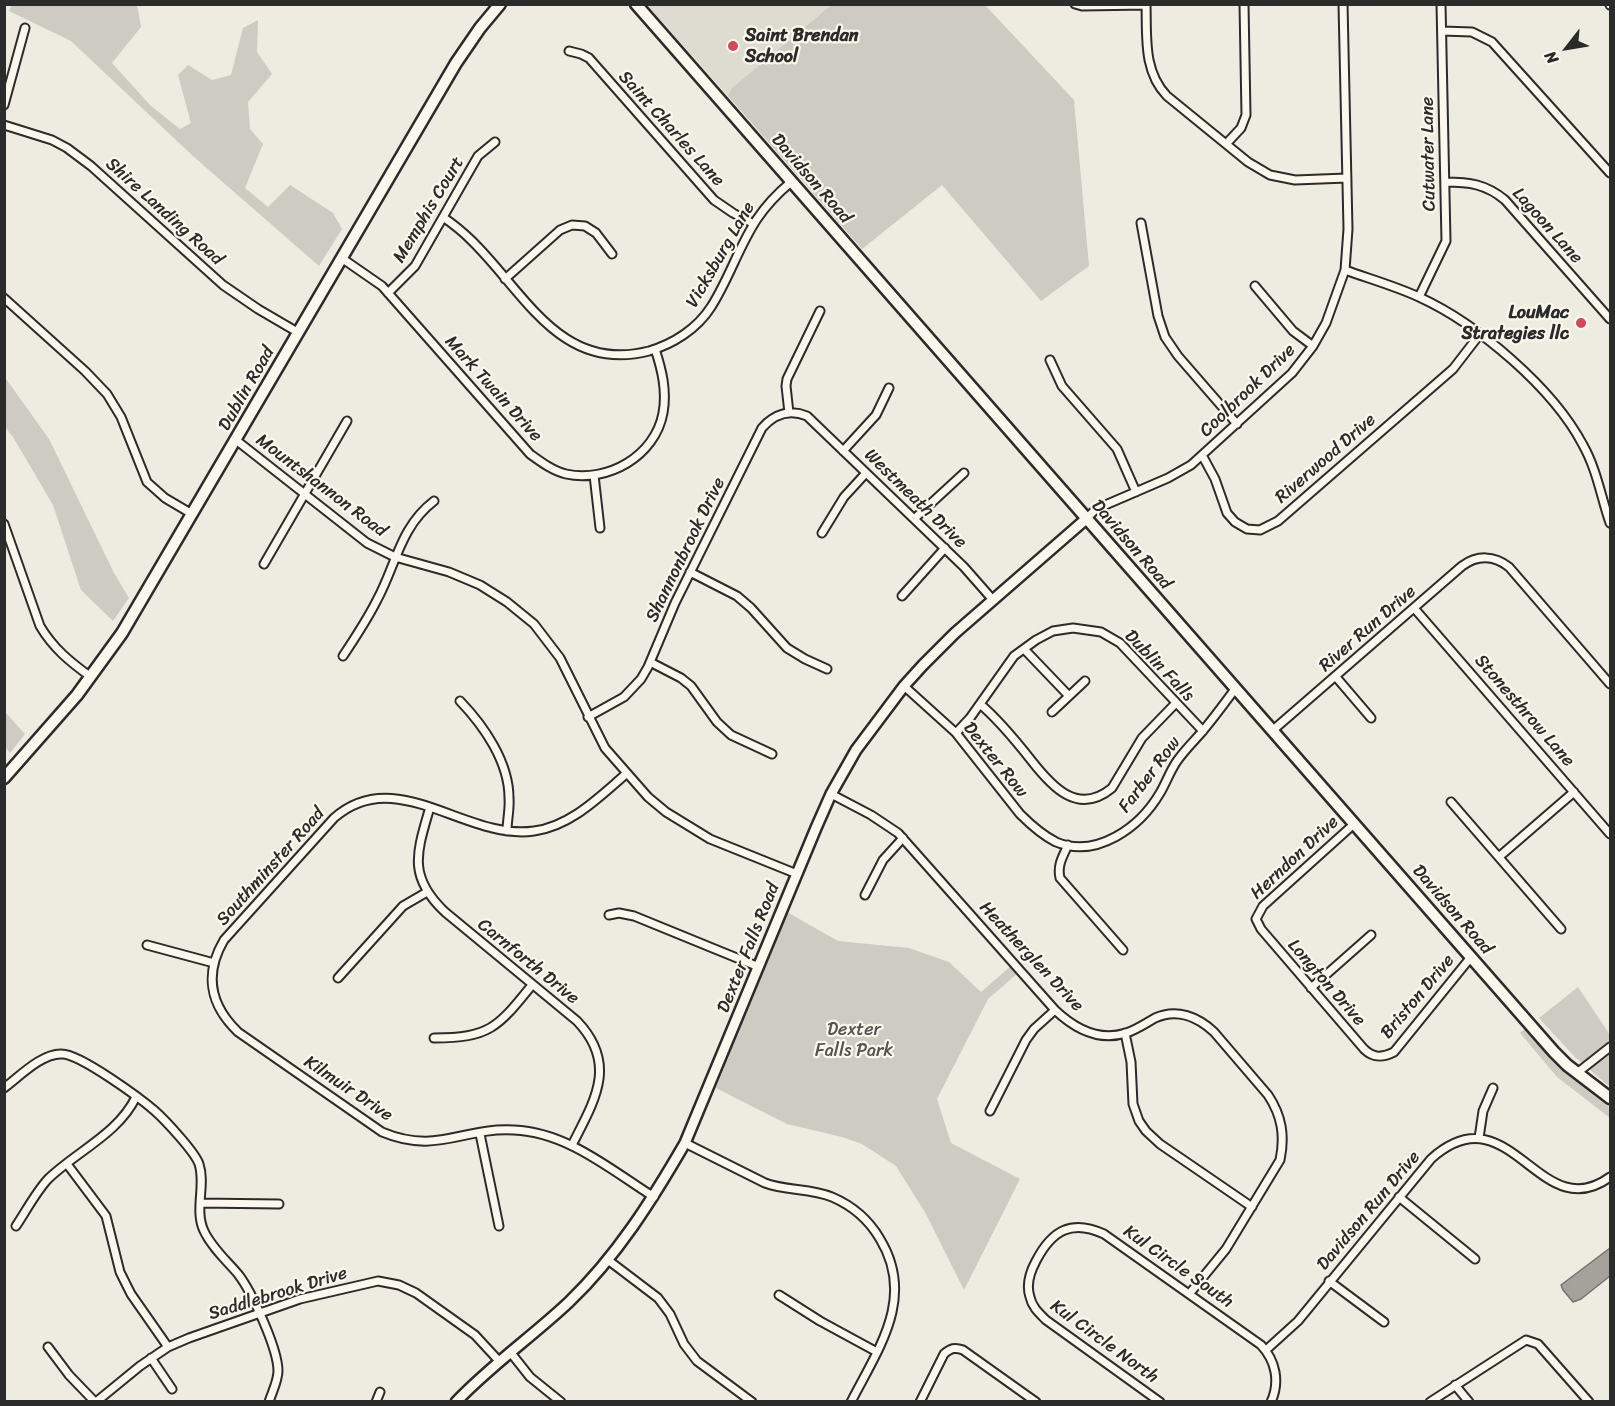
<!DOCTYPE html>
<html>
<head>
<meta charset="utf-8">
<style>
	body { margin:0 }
	#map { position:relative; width:1615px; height:1406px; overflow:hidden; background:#eeebe0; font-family:Sriracha,sans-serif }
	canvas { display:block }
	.frame { position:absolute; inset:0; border:6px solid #2b2b2b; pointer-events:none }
	.north { position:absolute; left:1537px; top:18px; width:60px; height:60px; -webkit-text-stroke:4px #fbf7ec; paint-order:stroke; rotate:239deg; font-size:16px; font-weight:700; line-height:24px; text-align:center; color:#2b2b2b }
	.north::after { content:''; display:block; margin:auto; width:21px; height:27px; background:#2b2b2b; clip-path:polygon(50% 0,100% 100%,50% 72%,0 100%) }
</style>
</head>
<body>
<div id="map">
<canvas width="1615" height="1406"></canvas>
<div class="frame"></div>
<div class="north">N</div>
</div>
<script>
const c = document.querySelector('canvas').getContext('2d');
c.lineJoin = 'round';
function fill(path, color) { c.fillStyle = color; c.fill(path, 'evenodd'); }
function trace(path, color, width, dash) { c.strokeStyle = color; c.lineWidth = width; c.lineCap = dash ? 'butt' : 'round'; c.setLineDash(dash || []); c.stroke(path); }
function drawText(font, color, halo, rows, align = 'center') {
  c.font = font + ' Sriracha,sans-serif'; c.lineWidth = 4.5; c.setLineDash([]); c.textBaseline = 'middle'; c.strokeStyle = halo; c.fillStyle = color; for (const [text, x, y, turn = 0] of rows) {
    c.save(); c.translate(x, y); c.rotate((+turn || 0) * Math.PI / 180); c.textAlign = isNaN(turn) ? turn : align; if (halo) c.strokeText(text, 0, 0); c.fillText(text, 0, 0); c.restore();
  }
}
const built = new Path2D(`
	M647 5H831L732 88 728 96Z`);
const green = new Path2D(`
	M12 4 137 5 141 27 112 63 151 106 180 129 191 123 178 75 188 65 212 80 231 75 243 28 258 20 257 52 272 74 248 102 250 129 263 144 245 188 268 207 290 185 333 213 342 229 319 266 194 157 71 41 9 11Z
	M831 5H985L1074 100 1089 266 1041 301 942 185 862 249 728 96 732 88Z
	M4 376 49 439 114 573 129 598 113 621 81 590 53 505 13 437 5 427Z
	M5 712 25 734 10 753 5 747Z
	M787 912 838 941 909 948 949 962 981 992 1011 966 1018 973 988 999 937 1099 951 1143 1020 1179 964 1290 926 1214 896 1166 862 1144 842 1137 787 1124 716 1088Z
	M1578 987 1610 1035V1087L1575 1057 1539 1018Z
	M1525 1029C1552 1059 1578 1084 1610 1108V1118L1557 1077 1520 1033Z`);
const water = new Path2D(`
	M1610 1248V1276L1581 1299 1573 1302 1563 1290 1561 1285Z`);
const minor = new Path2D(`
	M1075 4 1082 6 1146 5
	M1146 4C1147 37 1143 71 1167 96L1248 162 1270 175 1295 180 1347 178
	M1610 4V5
	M1442 31 1472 32 1492 42 1610 173
	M569 51 581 54 589 58 714 200 733 213 754 224
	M4 105 25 28
	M4 125 52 140 67 148 91 166 223 285 258 309 299 333
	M1227 143 1241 128 1246 115 1244 4
	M1445 182C1469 182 1486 184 1505 200L1610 319
	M443 217C453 224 463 232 471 240 524 291 560 374 649 351 673 344 697 329 711 307 729 279 739 246 757 219 767 204 778 193 791 182
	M1141 223 1158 316 1165 337 1178 356 1237 424
	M343 259 382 286 530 454C541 462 553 471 566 474 608 483 655 456 663 413 667 391 662 370 655 349
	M1345 270C1370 279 1395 286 1419 297 1478 324 1553 388 1583 445 1597 470 1601 497 1610 523
	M505 279 560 230 572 225 585 226 596 233 612 254
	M1255 286 1293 331 1313 346
	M388 293 415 266 478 156 495 142
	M1419 297 1446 241 1441 4
	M4 298 85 371 107 394 121 417 147 482 165 498 192 514
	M1050 360 1062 386 1117 449 1136 492
	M789 413 786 386 787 379 820 311
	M236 440 367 543 395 557 449 572 480 585 507 602 534 624 560 658 605 748 648 797 666 812 710 839 797 874
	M843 451 876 415 889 388
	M1202 455 1215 479 1227 513 1235 522 1247 529 1260 530 1278 521 1453 369 1480 334
	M594 475 600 528
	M914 519 964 473
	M1086 519 1096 509 1168 478 1191 465 1292 373 1313 346 1326 323 1345 270 1348 229 1343 4
	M4 524 40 626C53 648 70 662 91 677
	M822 533 844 497 866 473
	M264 564 347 421
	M690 572 737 596 751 608 787 648 805 659 827 669
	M902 596 945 548
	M1414 608 1610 834
	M1024 649 1069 696
	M343 656C355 638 367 620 377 600 396 565 400 527 434 501
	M650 662 681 678 691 686 717 722 731 735 772 754
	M1336 677 1371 718
	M904 686 956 733 1020 814C1031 825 1042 835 1056 842 1097 859 1140 827 1160 793 1166 783 1170 771 1177 761 1184 751 1193 742 1201 733 1213 719 1224 704 1235 689
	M460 701C484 726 509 762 509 798 510 809 507 820 507 831
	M980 704C999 720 1016 741 1031 760 1052 787 1078 816 1112 788L1142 738 1175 704
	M1052 712 1085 681
	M588 717 624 697 641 679 648 667 675 603 762 428C774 414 790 409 807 416L964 567 993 600
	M1272 731 1462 566C1477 555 1494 555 1509 567L1610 684
	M956 733 970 718 1014 656 1036 640 1053 631 1073 628 1101 632 1120 643 1203 731
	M626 774C599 797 571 826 534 831 466 841 396 763 334 818L224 940C204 974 210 1005 238 1032L382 1132C437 1155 463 1127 514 1130 567 1132 611 1170 654 1197
	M831 794 871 815 898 833 1055 1010C1074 1028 1098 1042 1126 1033 1136 1030 1146 1023 1155 1018 1177 1008 1198 1017 1214 1032L1268 1095C1282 1116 1285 1136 1280 1160L1226 1249 1190 1293
	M1451 802 1561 929
	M430 807C417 852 407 876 445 912L577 1021C618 1064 595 1100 572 1145
	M1354 824 1263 906 1256 919 1261 929 1364 1049C1373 1058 1382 1058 1394 1052L1471 957
	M1068 845C1063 856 1057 865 1060 878L1123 950
	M1500 856 1574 792
	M865 895 883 860 903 838
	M609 915 619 913 634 916 759 967
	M147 945 214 963
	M338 978 403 906 427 892
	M1311 988 1371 935
	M1125 1033 1131 1062 1133 1104 1139 1121 1146 1131 1160 1144 1252 1207
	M434 1038C490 1038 498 1027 532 985
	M1577 1073 1610 1047
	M4 1088C20 1076 42 1053 62 1054 80 1054 140 1098 155 1111 165 1120 195 1152 199 1164 206 1185 194 1210 204 1231 212 1248 227 1261 238 1274 252 1292 278 1349 278 1371 278 1381 272 1392 269 1402
	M990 1111 1026 1040 1034 1029 1055 1010
	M480 1134 499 1226
	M1479 1138 1483 1111 1493 1088
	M685 1143 765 1183C786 1191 811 1188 832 1197 853 1206 869 1220 880 1239 916 1298 878 1349 851 1402
	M67 1164 106 1216 120 1272 131 1294 168 1347
	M1399 1197 1475 1259
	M200 1203 279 1204
	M16 1226C26 1211 36 1192 48 1179 77 1151 118 1134 136 1097
	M608 1260 658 1298 670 1314 684 1344 697 1361 752 1402
	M1329 1281 1384 1322
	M779 1295 820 1321 877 1352
	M48 1347 69 1375 95 1402
	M1266 1350 1298 1321 1431 1159C1510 1088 1539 1229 1610 1177
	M511 1353 530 1377 561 1402
	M151 1358 172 1389
	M1455 1385 1469 1402
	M96 1402 140 1366 168 1347 189 1338 300 1299 378 1281 399 1285 416 1293 475 1335 499 1361
	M376 1402 380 1392
	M920 1402 944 1354C951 1348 955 1347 963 1350L1036 1402
	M1160 1402 1046 1320C1039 1313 1032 1307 1030 1297 1026 1285 1030 1272 1036 1261 1052 1230 1072 1219 1104 1234L1261 1345C1276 1361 1280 1382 1271 1402
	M1430 1402 1526 1340 1538 1344 1589 1402`);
const tertiary = new Path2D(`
	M456 1402C491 1365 533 1336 569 1302 617 1256 652 1200 685 1143L816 828 831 794 856 750 904 686 923 665 955 633 1086 519`);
const secondary = new Path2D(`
	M636 4 1554 1052 1567 1065 1610 1098`);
const primary = new Path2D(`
	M4 778 77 695 122 633 456 63 480 28 500 4`);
const markers = [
	[733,46,6,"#d1495b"],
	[1581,323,6,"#d1495b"]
];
const poiNames = [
	["Saint Brendan",745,36],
	["School",745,57],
	["LouMac",1569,313,"right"],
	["Strategies llc",1569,334,"right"]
];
const streetNames = [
	["Saint Charles Lane",671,129,48],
	["Cutwater Lane",1429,154,-91],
	["Davidson Road",811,179,49],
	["Memphis Court",429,210,-59],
	["Shire Landing Road",164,212,42],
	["Lagoon Lane",1547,226,48],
	["Vicksburg Lane",721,255,-60],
	["Dublin Road",247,389,-60],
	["Mark Twain Drive",493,389,48],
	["Coolbrook Drive",1248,391,-44],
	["Riverwood Drive",1326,459,-41],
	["Mountshannon Road",321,486,37],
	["Westmeath Drive",915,499,44],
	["Davidson Road",1131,545,49],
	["Shannonbrook Drive",686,550,-64],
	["River Run Drive",1368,629,-41],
	["Dublin Falls",1159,666,46],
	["Stonesthrow Lane",1524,711,49],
	["Dexter Row",995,760,51],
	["Farber Row",1150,775,-53],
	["Herndon Drive",1295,858,-43],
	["Southminster Road",271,867,-48],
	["Davidson Road",1452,910,49],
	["Dexter Falls Road",749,948,-68],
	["Heatherglen Drive",1031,957,47],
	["Carnforth Drive",528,962,39],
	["Longton Drive",1326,983,49],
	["Briston Drive",1418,997,-50],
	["Kilmuir Drive",348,1089,34],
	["Davidson Run Drive",1369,1211,-50],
	["Kul Circle South",1178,1267,35],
	["Saddlebrook Drive",278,1294,-17],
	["Kul Circle North",1104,1342,36]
];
const parkNames = [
	["Dexter",854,1030],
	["Falls Park",854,1051]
];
fill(built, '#dedbd1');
fill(green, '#cecbc2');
fill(water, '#a4a29a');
trace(water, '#74726e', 1.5);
trace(minor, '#2b2b2b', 11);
trace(tertiary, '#2b2b2b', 14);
trace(secondary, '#2b2b2b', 15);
trace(primary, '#2b2b2b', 15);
trace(minor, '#fbf7ec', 7);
trace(tertiary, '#fbf7ec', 9);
trace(secondary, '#fbf7ec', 10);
trace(primary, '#fbf7ec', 10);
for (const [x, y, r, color] of markers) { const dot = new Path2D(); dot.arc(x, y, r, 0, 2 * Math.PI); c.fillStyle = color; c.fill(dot); trace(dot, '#fbf7ec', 2); }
drawText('bold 18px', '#2b2b2b', '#fbf7ec', poiNames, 'left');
drawText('18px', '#2b2b2b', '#fbf7ec', streetNames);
drawText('18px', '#545351', '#fbf7ec', parkNames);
</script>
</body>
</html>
